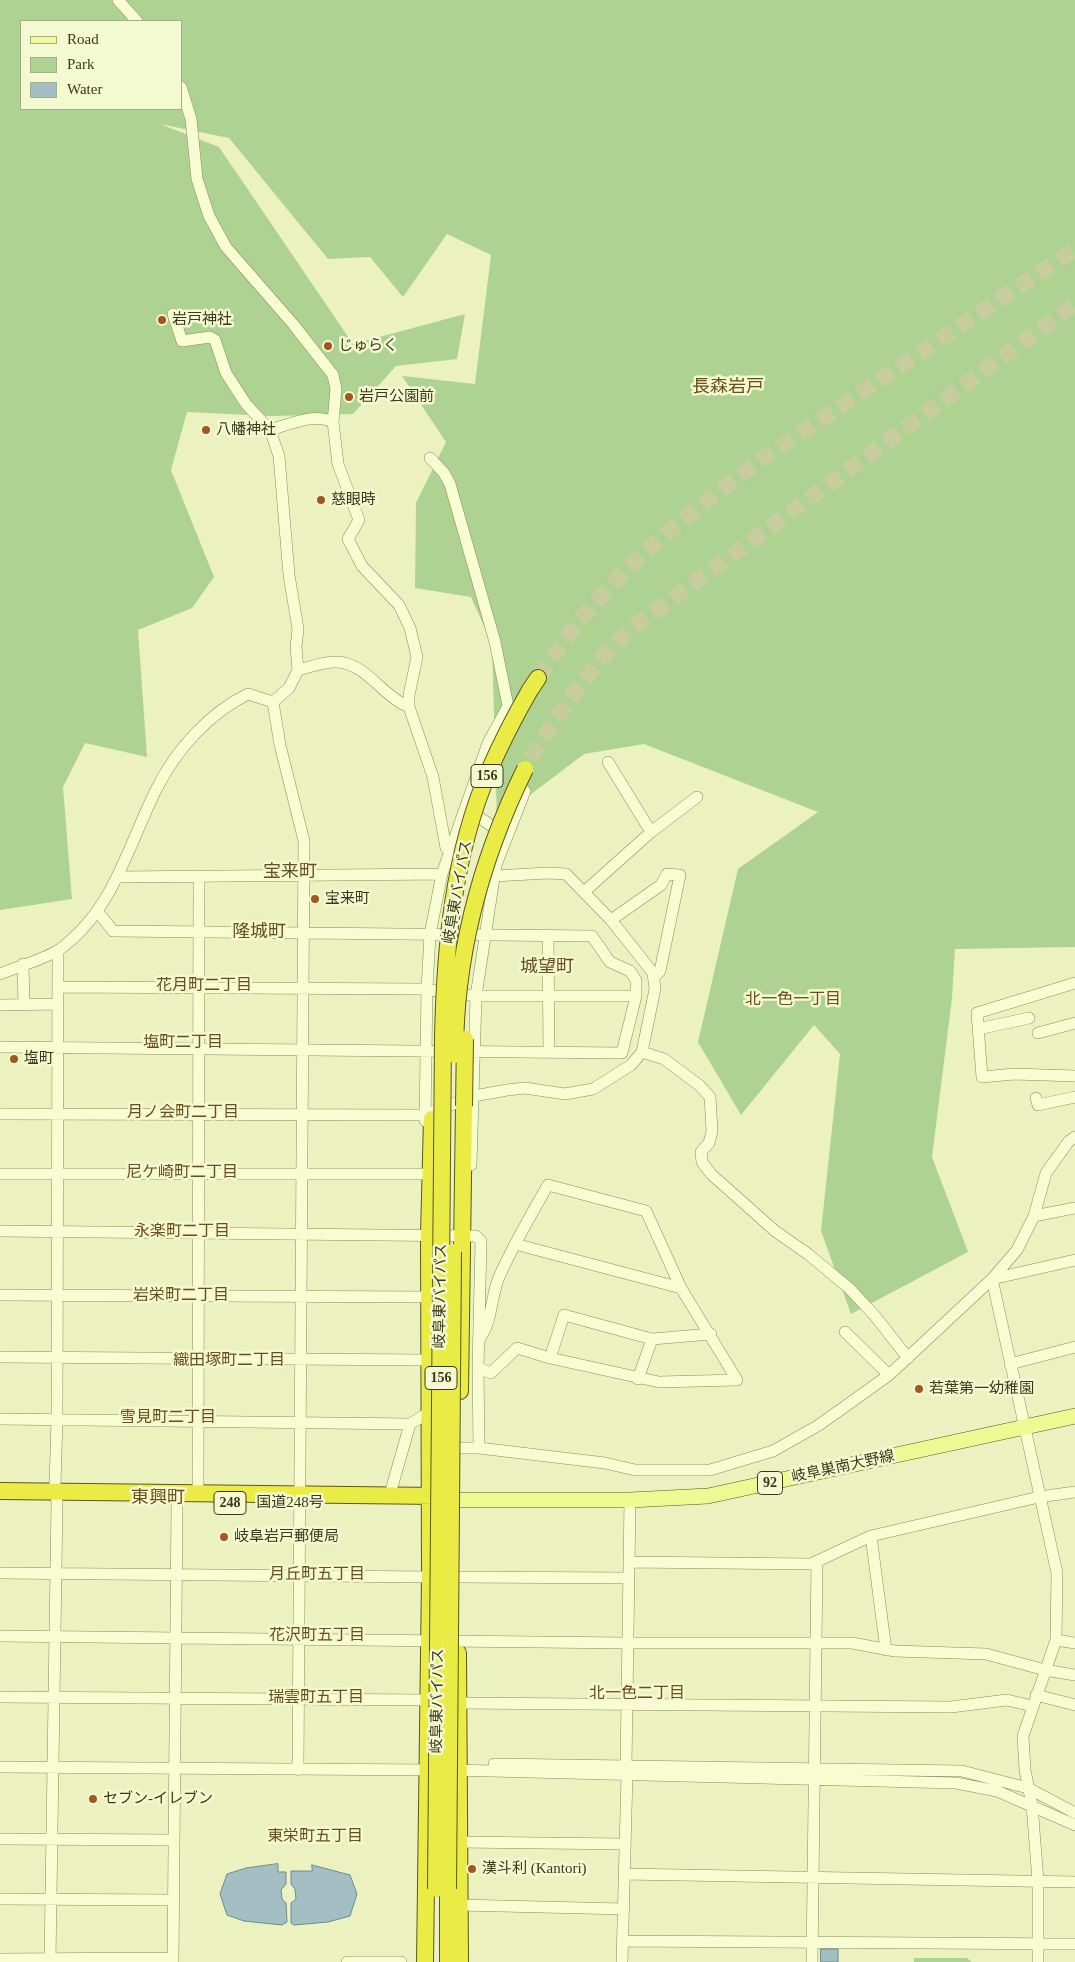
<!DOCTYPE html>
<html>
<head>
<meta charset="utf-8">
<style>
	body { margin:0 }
	#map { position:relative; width:1075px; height:1962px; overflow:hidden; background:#ebf2bf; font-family:"Times New Roman",serif }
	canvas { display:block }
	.legend { position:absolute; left:20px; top:20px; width:162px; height:90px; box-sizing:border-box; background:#f3f9d0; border:1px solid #a9ac88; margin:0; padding:6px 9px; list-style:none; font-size:15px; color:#3b391b }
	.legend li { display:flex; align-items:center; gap:10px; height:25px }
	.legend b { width:25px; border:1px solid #a9ac88 }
</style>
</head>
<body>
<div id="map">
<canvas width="1075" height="1962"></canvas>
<ul class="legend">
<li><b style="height:6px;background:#edfa93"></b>Road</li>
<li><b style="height:14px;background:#aed292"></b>Park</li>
<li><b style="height:14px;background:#a3bfc4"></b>Water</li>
</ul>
</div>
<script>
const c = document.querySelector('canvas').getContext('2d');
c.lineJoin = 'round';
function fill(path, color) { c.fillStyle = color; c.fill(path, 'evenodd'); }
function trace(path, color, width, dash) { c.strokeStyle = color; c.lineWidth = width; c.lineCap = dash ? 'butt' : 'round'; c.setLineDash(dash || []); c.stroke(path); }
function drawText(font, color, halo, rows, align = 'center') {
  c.font = font + ' "Times New Roman","Noto Sans JP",serif'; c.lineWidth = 5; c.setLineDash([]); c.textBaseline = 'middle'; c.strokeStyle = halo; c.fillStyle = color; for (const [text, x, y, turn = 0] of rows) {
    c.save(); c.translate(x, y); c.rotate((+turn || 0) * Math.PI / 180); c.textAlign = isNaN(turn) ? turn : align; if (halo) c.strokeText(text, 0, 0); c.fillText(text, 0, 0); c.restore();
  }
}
const green = new Path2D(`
	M0 0H1075V947L955 949 952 998 932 1157 968 1252 851 1314 821 1231 840 1054 814 1025 741 1115 698 1042 738 869 818 812 644 744 584 754 497 820 492 644 471 597 415 588 416 503 446 442 402 376 475 384 491 255 447 234 403 297 370 257 328 259 229 138 160 124 219 147 353 344 465 314 457 359 396 366 353 414 272 416 187 412 171 470 214 577 192 608 138 630 147 757 85 743 63 787 72 899 0 910ZM21 21H181V109H21Z
	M914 1958H967L972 1962H914Z`);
const water = new Path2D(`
	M278 1864V1872H286V1884L281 1890 282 1899 286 1903 287 1922 282 1925 244 1921 227 1915 220 1894 227 1874 246 1868Z
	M312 1865 350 1875 357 1894 350 1916 328 1922 294 1925 291 1923V1903L296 1899 295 1889 291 1884V1871H312Z
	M821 1949H838V1962H821Z`);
const highwayTunnel = new Path2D(`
	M538 678 578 622 625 570 675 526 756 463 1075 249
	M531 759C559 711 589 670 628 631L1075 304`);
const minor = new Path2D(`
	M118 0 137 21
	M181 87 191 119 197 179 209 216 226 247 293 324 333 375 336 389 333 422 338 464 359 520 348 539 362 566 399 605 410 628 417 657 409 695V707L433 777 446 848 451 851
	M173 314 182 341 210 337 215 340 226 373 246 404 270 430 279 456 289 575 298 629 296 647 298 670 289 688 273 702
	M270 430C290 424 313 413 333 422
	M298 670C311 667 325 661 337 662 366 663 383 697 409 707
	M273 702 280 745 304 841 298 1770
	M608 762 651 832
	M469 810 503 834
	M118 877 442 874
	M584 892 651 832 697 797
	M611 920 661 885 667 874 680 875 660 971 654 977
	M548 936 549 1052
	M23 964 24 1005
	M0 974C19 966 43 960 60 949 114 910 128 845 157 788 176 750 209 713 248 694L273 702
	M1075 983 977 1013 982 1077 1014 1074 1075 1076
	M58 987 422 989 476 996H636
	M0 1005 58 1004
	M978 1029 1029 1018
	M1038 1033 1075 1023
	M0 1047 622 1053 636 996V980L630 971 610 962 592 936 113 931 98 912
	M642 1052 664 1059 699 1085 710 1097 712 1131 709 1143 701 1152 702 1162 711 1174 775 1231 808 1254 850 1289 875 1316 908 1358
	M1036 1098 1038 1105 1075 1097
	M0 1114 425 1115 474 1096 507 1090 525 1088 565 1094 593 1089 631 1065 642 1052 655 989 653 973 611 920 566 874 548 873 494 876
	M425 1121 427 989 430 934 442 874 488 743 508 706 495 642 450 484 444 473 430 458
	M471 1165 476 996 496 865 525 791
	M0 1174H425
	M1034 1216 1075 1208
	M0 1231 476 1236 481 1241 478 1368 479 1448
	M515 1244 681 1288
	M992 1279 1057 1573 1056 1640 1023 1736 1025 1770 1032 1805 1038 1881V1962
	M992 1279 1075 1260
	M0 1295 429 1297
	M845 1332 889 1375
	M0 1357 428 1360
	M550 1358 564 1315 652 1339 711 1334
	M1010 1364 1075 1347
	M478 1368 491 1373 517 1348 550 1358 659 1382 737 1380 681 1288 646 1211 548 1185C531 1215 513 1245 499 1277 490 1299 493 1322 478 1341
	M638 1379 652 1339
	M0 1419 410 1424
	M459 1448H479L605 1463 635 1470H710L773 1451 819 1425 889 1375 992 1279 1017 1250 1034 1216 1046 1173 1069 1141 1075 1137
	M198 1493 199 876
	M390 1494 410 1424 428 1413
	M871 1536 886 1650
	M629 1562 811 1564 871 1536 1039 1497 1075 1492
	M0 1573 430 1577
	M458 1577 628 1578
	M0 1636 627 1643H852L895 1651 986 1654 1045 1670 1075 1675
	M1056 1640 1075 1643
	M1036 1695 1075 1705
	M0 1697 427 1700
	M458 1703 951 1707 1007 1700 1032 1706
	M494 1764 962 1771 1028 1788 1075 1813
	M626 1766 630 1500
	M0 1767 434 1770
	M452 1770 956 1783 997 1791 1075 1825
	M0 1839 174 1840
	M458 1842 624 1844
	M624 1874 1075 1882
	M0 1899 174 1900
	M460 1905 624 1909
	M622 1941 1075 1944
	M0 1959 173 1958
	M50 1962 57 1502 55 1485 57 1420 58 950
	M173 1962 177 1503
	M347 1962H401
	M622 1962 627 1775
	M812 1962 817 1563`);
const major = new Path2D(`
	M459 1500H630L708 1496 1075 1416`);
const highway = new Path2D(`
	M530 690 538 678
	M460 1391 464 1106
	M0 1491 438 1496
	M458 1653 460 1962
	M425 1962 430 1577 429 1235 432 1119
	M448 1962V1889`);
const highwayBridge = new Path2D(`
	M455 1055C455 955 481 859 525 769
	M464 1106 465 1039
	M436 1889 443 1037C445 947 453 855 489 771 501 743 515 716 530 690
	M448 1889 453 1252`);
const markers = [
	[162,320,5,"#a3571f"],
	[328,346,5,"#a3571f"],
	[349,397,5,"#a3571f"],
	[206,430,5,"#a3571f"],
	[321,500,5,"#a3571f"],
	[315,899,5,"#a3571f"],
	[14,1059,5,"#a3571f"],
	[919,1389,5,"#a3571f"],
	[224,1537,5,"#a3571f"],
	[93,1799,5,"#a3571f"],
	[472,1869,5,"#a3571f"]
];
const shields = [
	[487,776,32],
	[441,1378,32],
	[770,1483,25],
	[230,1503,32]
];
const shieldNames = [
	["156",487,776],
	["156",441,1378],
	["92",770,1483],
	["248",230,1503]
];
const poiNames = [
	["岩戸神社",172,320],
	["じゅらく",338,346],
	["岩戸公園前",359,397],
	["八幡神社",216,430],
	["慈眼時",331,500],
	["宝来町",325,899],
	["塩町",24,1059],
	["若葉第一幼稚園",929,1389],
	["岐阜岩戸郵便局",234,1537],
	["セブン-イレブン",103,1799],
	["漢斗利 (Kantori)",482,1869]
];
const streetNames = [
	["岐阜東バイパス",458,892,-80],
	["岐阜東バイパス",441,1296,-89],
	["岐阜巣南大野線",843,1467,-12],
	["国道248号",290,1503],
	["岐阜東バイパス",438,1701,-89]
];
const neighbourhoodNames = [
	["花月町二丁目",204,986],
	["北一色一丁目",793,1000],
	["塩町二丁目",183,1043],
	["月ノ会町二丁目",183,1113],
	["尼ケ崎町二丁目",182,1173],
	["永楽町二丁目",182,1232],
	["岩栄町二丁目",181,1296],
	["織田塚町二丁目",229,1361],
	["雪見町二丁目",168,1418],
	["月丘町五丁目",317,1575],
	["花沢町五丁目",317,1636],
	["北一色二丁目",637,1694],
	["瑞雲町五丁目",316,1698],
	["東栄町五丁目",315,1837]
];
const quarterNames = [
	["長森岩戸",728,387],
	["宝来町",290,872],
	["隆城町",259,932],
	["城望町",547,967],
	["東興町",158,1498]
];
fill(green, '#aed292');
fill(water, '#a3bfc4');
trace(water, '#698b93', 1);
trace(highwayTunnel, '#c8cd9e', 16, [16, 8]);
trace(minor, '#8d8c55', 12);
trace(major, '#5a562a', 16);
trace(highway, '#5a562a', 18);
trace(minor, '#f7fcd3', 11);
trace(major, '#edfa93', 15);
trace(highway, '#ebeb46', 16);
trace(highwayBridge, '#5a562a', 18, []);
trace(highwayBridge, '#ebeb46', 16);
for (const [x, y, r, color] of markers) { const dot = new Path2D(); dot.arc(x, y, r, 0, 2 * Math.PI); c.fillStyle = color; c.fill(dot); trace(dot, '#f3f9d0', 2); }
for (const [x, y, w] of shields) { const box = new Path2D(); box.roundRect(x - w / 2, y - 11.5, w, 23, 4); c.fillStyle = '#f3f9d0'; c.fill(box); trace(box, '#3b391b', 1); }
drawText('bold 14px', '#3b391b', null, shieldNames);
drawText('15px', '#3b391b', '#f3f9d0', poiNames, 'left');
drawText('15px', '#3b391b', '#f3f9d0', streetNames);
drawText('16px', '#6c4e16', '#f3f9d0', neighbourhoodNames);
drawText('18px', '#6c4e16', '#f3f9d0', quarterNames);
</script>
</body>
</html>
